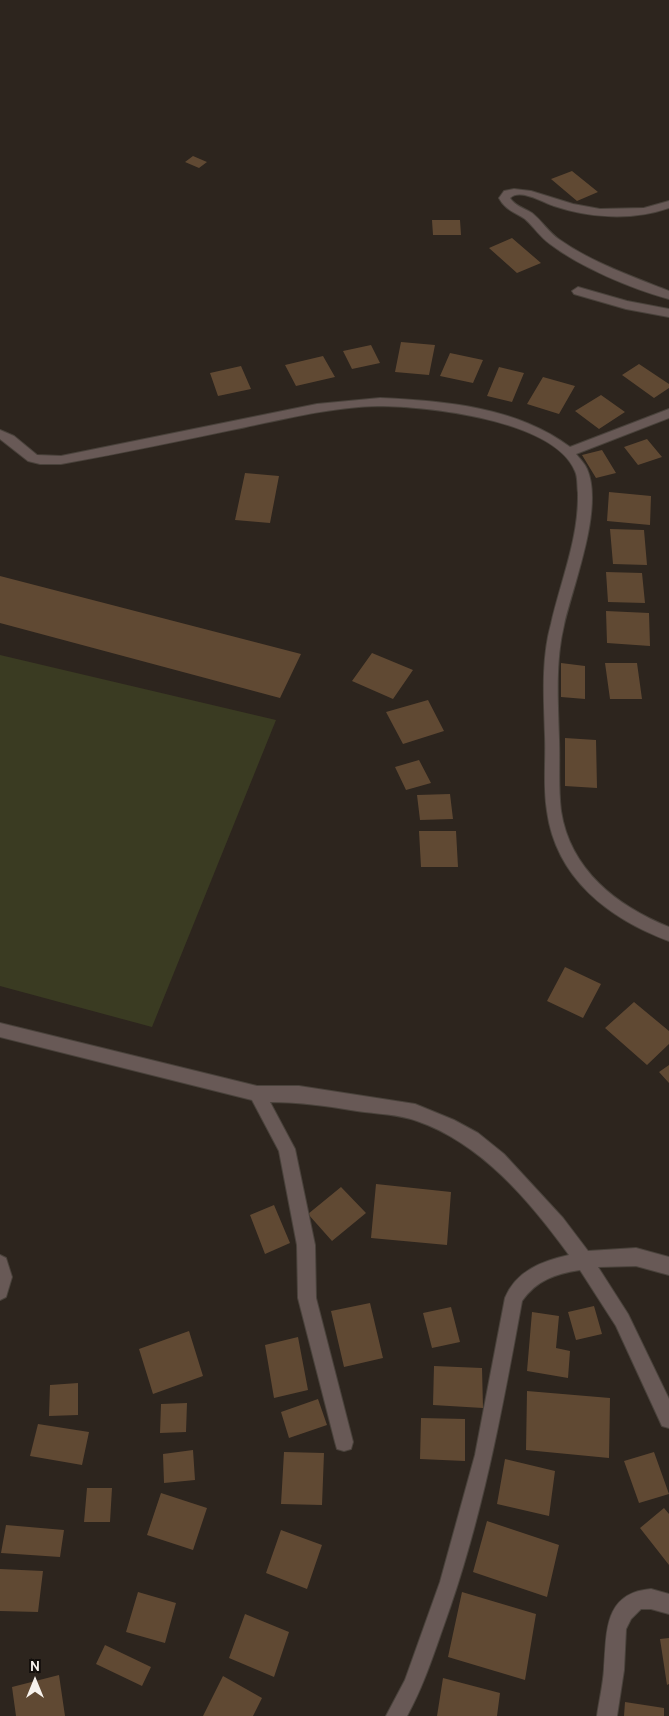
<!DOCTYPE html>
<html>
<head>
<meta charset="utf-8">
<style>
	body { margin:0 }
	#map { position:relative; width:669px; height:1716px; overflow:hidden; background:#2d251e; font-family:Cabin,sans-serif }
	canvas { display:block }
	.north { position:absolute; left:10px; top:1656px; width:50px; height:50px; -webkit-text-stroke:4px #130f0c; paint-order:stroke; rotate:0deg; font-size:14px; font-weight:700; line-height:20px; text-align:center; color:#f7f2ed }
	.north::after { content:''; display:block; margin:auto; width:18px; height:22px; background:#f7f2ed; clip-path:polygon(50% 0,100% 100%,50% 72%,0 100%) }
</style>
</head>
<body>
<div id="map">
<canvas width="669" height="1716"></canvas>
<div class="north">N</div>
</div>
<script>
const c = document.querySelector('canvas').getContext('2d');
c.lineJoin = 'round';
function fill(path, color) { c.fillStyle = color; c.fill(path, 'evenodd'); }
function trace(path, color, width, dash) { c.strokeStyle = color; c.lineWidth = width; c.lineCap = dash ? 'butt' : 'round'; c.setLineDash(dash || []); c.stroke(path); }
const green = new Path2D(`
	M0 655 276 720 152 1027 0 986Z`);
const building = new Path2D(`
	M193 156 207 162 199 168 185 162Z
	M572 171 598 192 577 201 551 179Z
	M432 220H460L461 235H433Z
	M512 238 541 263 517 273 489 248Z
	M401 342 435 345 429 375 395 372Z
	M371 345 380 363 352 369 343 351Z
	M450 353 483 360 473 383 440 376Z
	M323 356 335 377 296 386 285 365Z
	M639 364 669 384V388L654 398 622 375Z
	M241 366 251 389 218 396 210 373Z
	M499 367 524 373 512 402 487 396Z
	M543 377 575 386 559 414 527 404Z
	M601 395 625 412 599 429 575 411Z
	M647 439 662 457 638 465 624 447Z
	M602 450 616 473 596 478 582 455Z
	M245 473 279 476 270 523 235 520Z
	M609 492 651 496 650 525 607 521Z
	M610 529 644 530 647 565 613 564Z
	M606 572 642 573 645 603 608 602Z
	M0 576 301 654 280 698 0 623Z
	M606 611 649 613 650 646 607 643Z
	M372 653 413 670 393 699 352 681Z
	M561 663 585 666V699L561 697Z
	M605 663H637L642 699H610Z
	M428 700 444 731 403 744 386 712Z
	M565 738 596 740 597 788 565 786Z
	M419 760 431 783 406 790 395 767Z
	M450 794 453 819 420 820 417 795Z
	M419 831H456L458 867H421Z
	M565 967 601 984 583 1018 547 1001Z
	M634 1002 669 1031V1044L647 1065 605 1028Z
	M669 1065V1083L659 1072Z
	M376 1184 451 1192 447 1245 371 1238Z
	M341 1187 366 1213 332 1241 308 1214Z
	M274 1205 290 1243 265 1254 250 1215Z
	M370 1303 383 1358 344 1367 331 1311Z
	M594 1306 602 1334 576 1340 568 1312Z
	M451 1307 460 1342 432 1348 423 1313Z
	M532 1312 559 1316 556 1348 570 1351 568 1378 527 1371Z
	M189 1331 203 1376 153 1394 139 1349Z
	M298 1337 308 1390 274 1398 265 1345Z
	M434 1366 482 1368 483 1408 433 1405Z
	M78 1383V1415L49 1416 50 1385Z
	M527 1391 610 1398 609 1458 526 1450Z
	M318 1399 327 1425 289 1438 281 1412Z
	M187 1403 186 1432 160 1433 161 1404Z
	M421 1418 465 1419V1461L420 1459Z
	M38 1424 89 1432 82 1465 30 1456Z
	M193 1450 195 1480 164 1483 163 1454Z
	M284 1452 324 1453 322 1505 281 1504Z
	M654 1452 669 1494 639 1503 624 1461Z
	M505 1459 555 1471 549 1516 497 1504Z
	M87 1488H112L110 1522H84Z
	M161 1493 207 1508 193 1550 147 1535Z
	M664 1508 669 1514V1565L640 1528Z
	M487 1521 559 1545 547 1597 473 1572Z
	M6 1525 64 1530 60 1557 1 1553Z
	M281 1530 322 1545 307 1589 266 1573Z
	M0 1569 43 1571 38 1612 0 1611Z
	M138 1592 176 1603 165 1643 126 1632Z
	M462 1592 536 1614 525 1680 448 1657Z
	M245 1614 289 1632 274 1677 229 1658Z
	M669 1638V1684L667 1685 660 1639Z
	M105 1645 151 1667 142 1686 96 1664Z
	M59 1675 65 1716H16L12 1687Z
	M223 1676 262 1698 253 1716H203Z
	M443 1678 500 1693 497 1716H437Z
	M625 1702 664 1708V1716H624Z`);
const minor = new Path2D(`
	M514 189 531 191 573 204 600 209 644 208 669 201V208C632 221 590 218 554 206 542 202 520 188 510 198 515 206 524 208 532 213 542 221 549 233 560 240 593 263 631 276 669 291V299C632 289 580 267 550 244 540 237 534 227 525 219 515 212 505 210 499 198L504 191Z
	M578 287 627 301 669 309V317L626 309 574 294 572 291Z
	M380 398C445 401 517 407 570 447L669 409V418L576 454C580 459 585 464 587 469 604 508 573 585 564 625 555 662 558 701 559 739 560 763 558 787 561 811 570 870 617 906 669 927V941C609 919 556 878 547 811 543 787 546 761 545 736 544 698 541 660 551 624 561 580 579 538 578 493 577 486 578 477 575 471 554 420 427 406 378 406 333 407 289 418 246 427 184 440 123 453 61 464H40L28 461 0 439V430L14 436 37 455 61 456 317 404Z
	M0 1023 257 1086H299L415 1104 454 1120 478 1133 504 1154 563 1218 588 1251 636 1248 669 1257V1275L636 1266 598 1267 628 1314 669 1399V1428L662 1426 616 1326 580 1270C555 1274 537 1280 522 1301 502 1411 482 1520 444 1625 433 1656 423 1687 407 1716H386L405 1680 440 1582 475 1455 505 1298C516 1271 542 1261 569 1255 530 1201 481 1143 417 1121 399 1114 376 1114 357 1111 328 1106 300 1102 270 1102L295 1149 315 1245 316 1298 353 1442 351 1449 344 1451 337 1449 335 1442 298 1298 297 1245 279 1151 252 1100 0 1037Z
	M0 1255 6 1258 12 1277 6 1297 0 1300Z
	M651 1589 669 1594V1614L651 1609H641L631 1619 626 1629 624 1670 617 1716H597C599 1701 603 1685 604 1669 607 1633 603 1593 651 1589Z`);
fill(green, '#3a3b22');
fill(building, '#604933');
trace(minor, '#49423b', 2);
fill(minor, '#685956');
</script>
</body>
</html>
